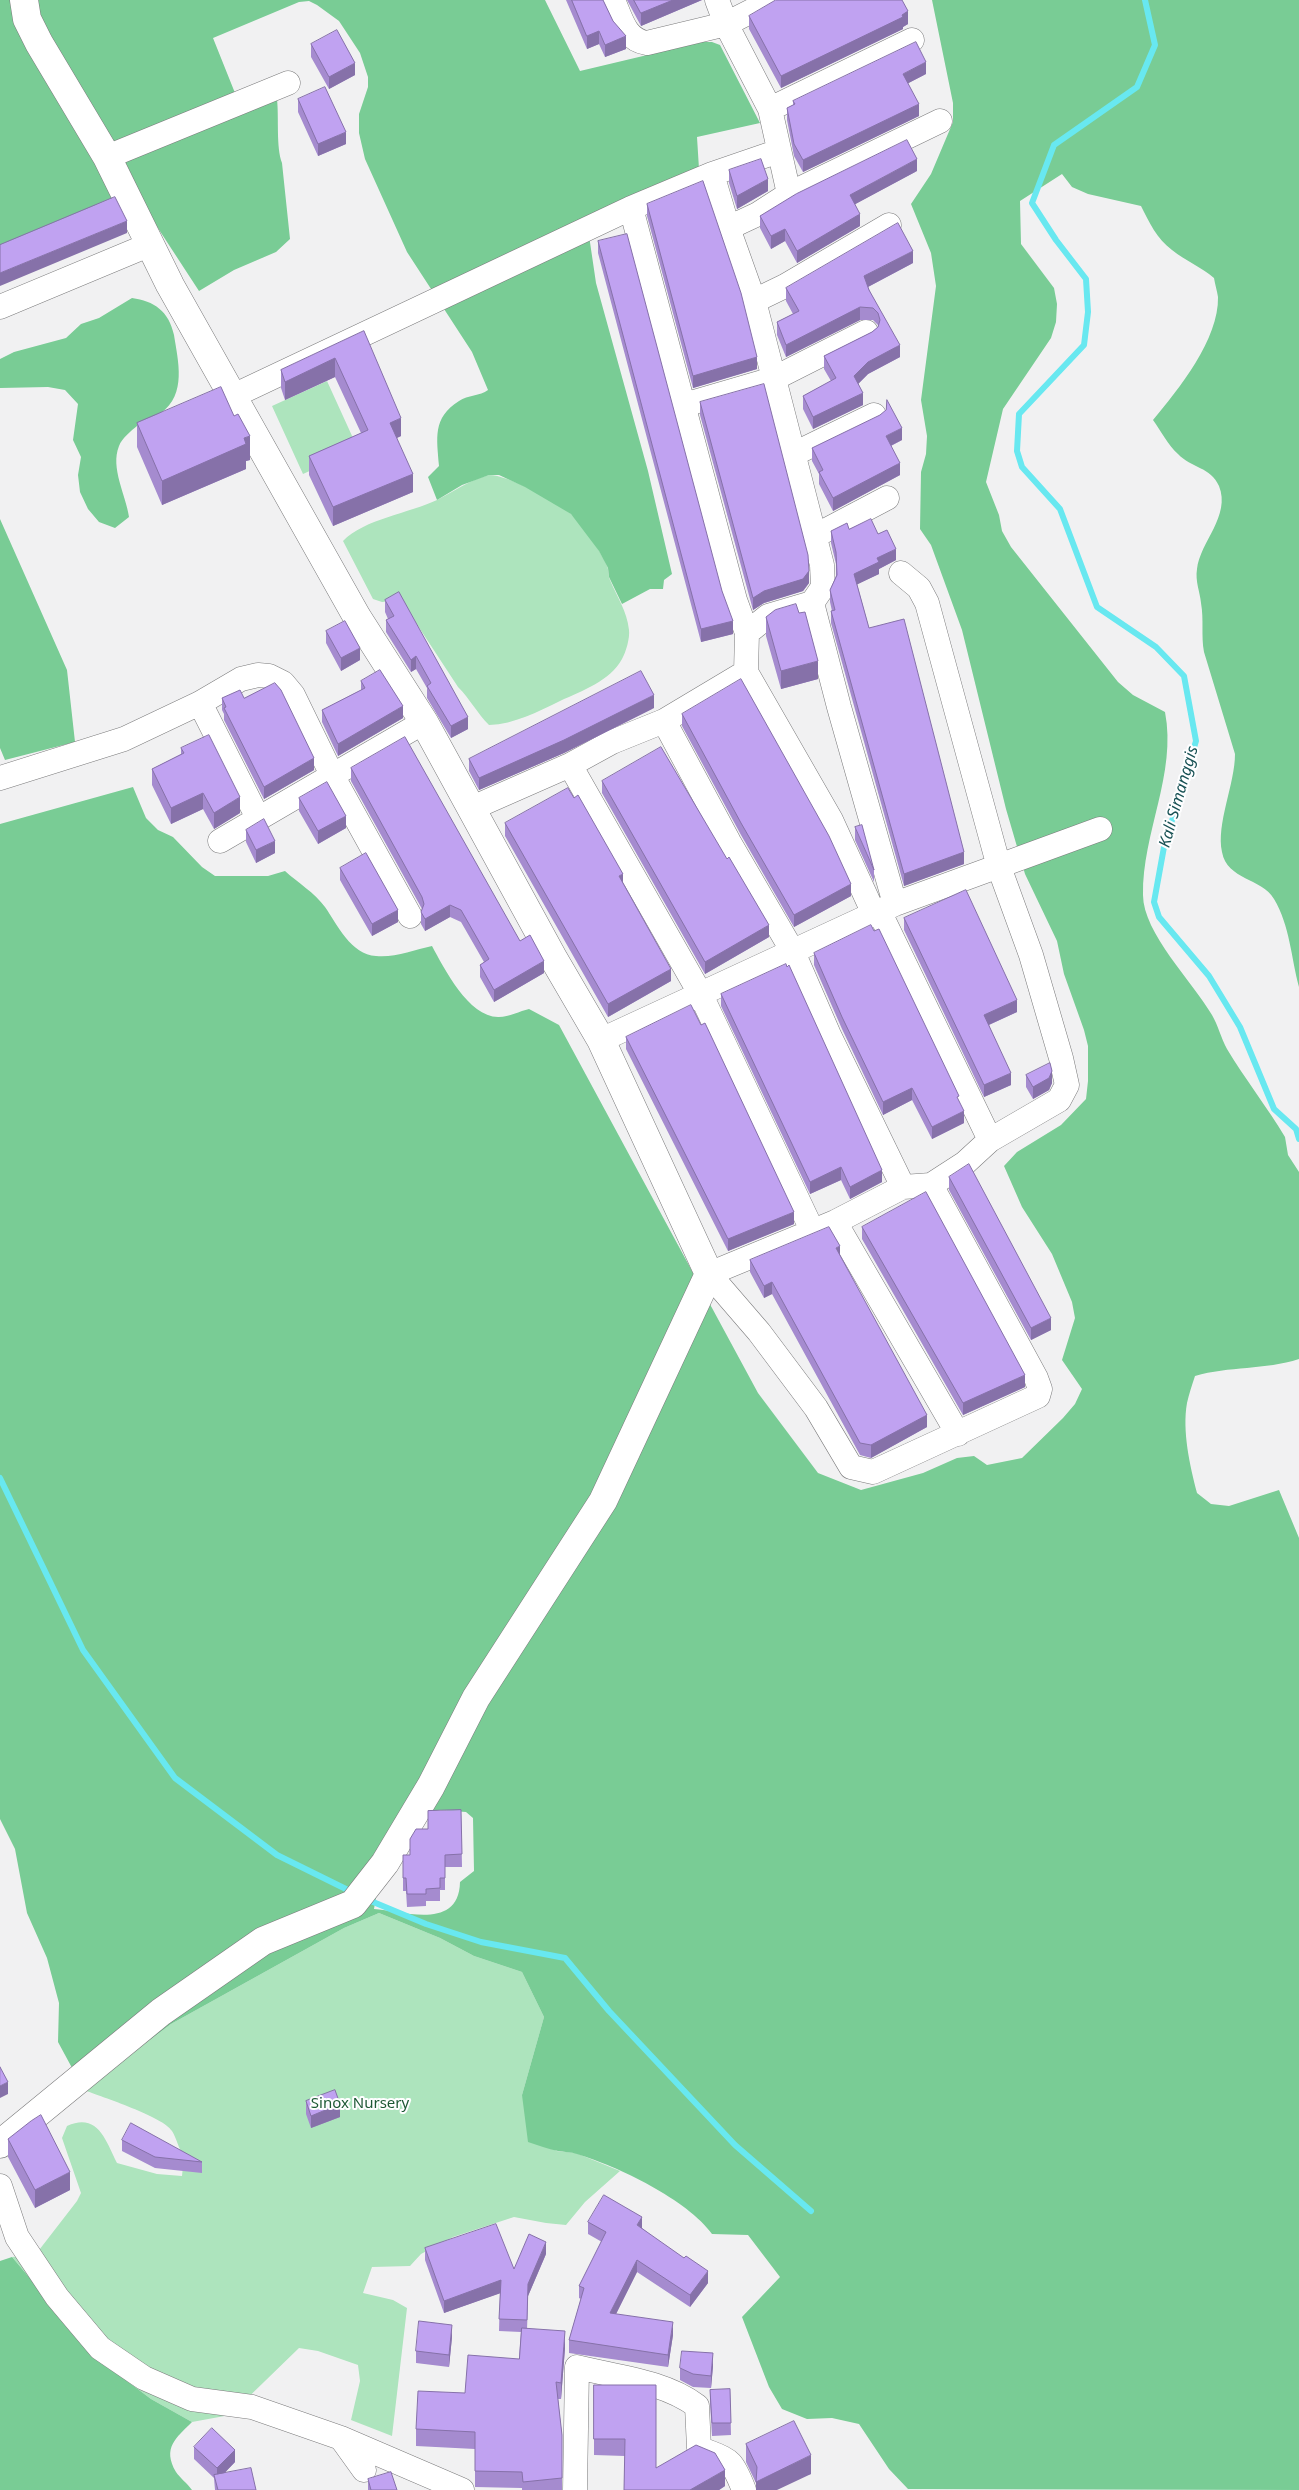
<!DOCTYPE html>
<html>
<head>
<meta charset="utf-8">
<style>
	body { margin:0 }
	canvas { display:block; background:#f1f1f2 }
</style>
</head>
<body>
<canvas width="1299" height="2490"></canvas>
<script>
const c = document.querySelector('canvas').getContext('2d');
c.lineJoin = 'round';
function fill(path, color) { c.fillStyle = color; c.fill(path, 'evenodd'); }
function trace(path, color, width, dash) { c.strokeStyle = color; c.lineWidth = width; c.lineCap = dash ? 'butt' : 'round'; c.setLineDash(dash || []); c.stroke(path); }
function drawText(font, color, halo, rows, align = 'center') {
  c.font = font + ' "Noto Sans",sans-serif'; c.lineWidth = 4; c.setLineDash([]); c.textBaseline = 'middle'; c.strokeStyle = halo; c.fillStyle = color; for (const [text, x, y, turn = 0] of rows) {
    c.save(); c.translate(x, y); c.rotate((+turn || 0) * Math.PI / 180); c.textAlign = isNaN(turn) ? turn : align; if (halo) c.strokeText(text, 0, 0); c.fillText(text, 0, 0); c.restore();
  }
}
const green = new Path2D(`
	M327 381 358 449 303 474 272 406Z
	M489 475C508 475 554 500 570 513 582 523 601 551 607 566 609 570 608 576 610 580 617 597 627 611 629 630 630 638 626 652 622 659 610 681 582 691 560 701 537 712 515 724 489 725 477 713 470 699 458 687L401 600 382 602 373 599 343 541C364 519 410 513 437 500 455 491 469 480 489 475Z
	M379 1913 440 1938 474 1956 522 1972 544 2017 522 2095 556 2151 576 2153 620 2171 585 2202 566 2225 546 2223 514 2217 453 2237 421 2254 410 2266 372 2267 363 2293 393 2300 407 2308 392 2436 351 2420 360 2381 358 2365 318 2351 299 2348 230 2415 192 2422 151 2399 99 2360 12 2257 36 2254 77 2201 81 2193 62 2138 67 2126C98 2112 106 2141 117 2163L157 2174 182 2176 184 2156C178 2148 177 2139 172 2131 164 2117 102 2097 84 2090L171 2024 344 1928Z`);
const forest = new Path2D(`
	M0 0H545L580 71 702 42H712L720 45 760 123 697 137 699 169 587 222 596 283 648 471 672 574 664 580 663 589H650L622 604 609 577 608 568 599 551 571 514 525 487 499 475H489L462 485 437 500 428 477 439 466C437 438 432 418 459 401 468 395 480 396 488 390L472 352 407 252 365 159 359 133V114L368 87V77L360 53 339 21 317 5 309 1 299 2 213 38 235 93 277 99C279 118 276 147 282 163L290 239 276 252 234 270 199 291 137 196 110 199 0 249Z
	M932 0H1299V987C1291 957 1290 926 1274 899 1262 878 1227 880 1222 852 1216 824 1235 784 1235 754L1204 652C1201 636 1204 620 1201 603 1200 592 1195 581 1197 569 1200 542 1231 516 1219 486 1211 467 1191 468 1178 454 1168 445 1161 431 1153 420 1179 389 1219 339 1218 297 1217 291 1215 284 1214 278 1201 267 1186 261 1172 250 1157 239 1149 222 1141 206L1088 194 1072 187 1062 174 1020 201 1021 244 1054 288 1057 304 1056 322 1051 338 1003 409 986 482 999 515 1002 531 1011 547 1118 682 1133 695 1165 712C1177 774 1142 833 1143 895 1143 933 1193 982 1212 1015 1218 1025 1221 1038 1227 1049 1245 1079 1267 1107 1285 1137L1288 1155 1299 1172V1359C1265 1370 1229 1366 1195 1376 1192 1385 1189 1394 1187 1403 1182 1431 1190 1466 1197 1493L1211 1504 1229 1506 1279 1490 1299 1538V2490L908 2489 889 2469 859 2424 832 2418 807 2419 782 2409 769 2387 742 2317 780 2277 748 2235 712 2234C688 2200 617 2166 577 2154 571 2152 564 2152 558 2151 548 2149 538 2145 528 2142L522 2095 544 2017 522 1972 474 1956 440 1938 379 1913 344 1928 171 2024 84 2090 58 2042 59 2003 47 1958 27 1913 15 1849 0 1819V824L133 787 146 818 158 830 173 837 202 867 215 876H268L285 871C297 882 315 893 325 907 337 924 351 955 376 956 394 958 414 950 432 946 444 968 469 1018 499 1017 509 1017 520 1011 529 1009L559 1025 758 1393 818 1473 861 1490 923 1473 957 1458 974 1456 987 1465 1022 1458 1063 1418 1075 1404 1082 1389 1062 1360 1075 1318 1072 1302 1052 1254 1022 1207 1004 1166 1017 1152 1061 1125 1086 1099 1088 1081V1046L1084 1030 1064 974 1057 941 1025 874 1006 809 962 630 931 545 920 529 921 472 926 454 927 436 921 400 936 286 931 253 911 204 931 174 953 122V103ZM440 1810 466 1812 473 1818 474 1871 460 1882C459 1931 403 1911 374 1909L377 1892 423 1813Z
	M132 298C154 301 169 311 174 335 178 361 187 394 161 413 154 418 144 421 137 426 131 431 122 438 119 446 110 468 126 495 129 517L115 528 99 522 88 509 80 492 78 475 81 457 73 440 78 404 65 390 48 387 0 388V359L14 352 66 338 81 324 99 318Z
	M0 519 67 670 75 742 5 760 0 748Z
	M12 2257 99 2360 151 2399 192 2422C176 2438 162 2448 176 2472 180 2478 187 2483 192 2490H0V2261Z`);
const stream = new Path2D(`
	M1145 0 1155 45 1137 87 1054 145 1032 203 1056 240 1086 279 1088 312 1084 345 1019 414 1017 451 1022 467 1060 509 1097 607 1156 647 1184 676 1196 741 1164 847 1154 902 1159 917 1209 976 1240 1027 1274 1109 1296 1129 1299 1139
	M0 1478 83 1650 175 1778 277 1855 352 1892
	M366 1899 426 1924 481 1942 565 1958 609 2011 735 2145 811 2211`);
const street = new Path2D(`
	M613 0C621 18 625 40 647 43L726 24 773 0
	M770 109 912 40
	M107 157 288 83
	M712 174 728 228
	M789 194 940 121
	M631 208 735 600 747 633
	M754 301 785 286 889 225
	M0 307 151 244
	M233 396 631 208 712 174 779 151
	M684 405 773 379 866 332
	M794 454 874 415
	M815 536 887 498
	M901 573 919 588 927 603 999 867 1031 955 1061 1058 1067 1085 1059 1100 990 1140 965 1163 931 1185 903 1187 835 1222 709 1274 759 1332 816 1408 851 1467 873 1472 1038 1396 1040 1389 1036 1378 931 1185
	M812 603 839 707 895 904
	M746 672 831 820 874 914
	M200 703 258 818
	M664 721 729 842 793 952 829 1035 903 1187
	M570 765 701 995 812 1230
	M0 778 124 739 200 703 241 679 258 675 269 676 283 683 293 695 332 775 410 916
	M470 809 570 765 612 742 664 721 746 672 747 633 768 616 812 603 823 587 822 565 754 301 728 228 758 214 789 194 770 109 726 24 717 0
	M220 841 424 722
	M880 913 990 1140
	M601 1040 895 904 1100 829
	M835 1222 958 1434
	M0 2186 17 2237 57 2297 100 2348 144 2378 192 2399 252 2407 341 2438 364 2470
	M341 2438 462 2490
	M575 2490 577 2367C616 2377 664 2381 697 2406L699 2448C730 2461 731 2457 744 2490`);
const secondary = new Path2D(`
	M0 2144 161 2012 263 1941 353 1904 385 1863 431 1786 476 1698 603 1501 709 1274 601 1040 552 956 424 722 357 617 170 285 107 157 39 43 27 19 24 0`);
const wall = new Path2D(`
	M566 0H603L626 49 605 57 599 44 587 49Z
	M627 0H702L641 26Z
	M749 16 908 24 903 27V29L781 88 749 29Z
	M311 44 355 75 329 89 311 57Z
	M926 74 908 83 919 116 803 172 794 156 787 120V108L793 105V101Z
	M298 99 346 144 318 156 298 112Z
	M729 170 768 191 737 209 729 183Z
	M917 171 855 204 860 226 797 263 785 241 771 249 760 228V216Z
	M647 204 757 369 693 388 647 216Z
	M598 241 733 634 701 642 598 253Z
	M913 263 868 287 900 357 868 374 858 384 863 405 813 429 803 409V396L831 381 824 369V356L872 332 878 327V325L873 320H860L786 357 777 335V322L793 314 786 301V288Z
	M364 331 401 436 397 438 413 492 333 526 309 475V456L361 433 335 377 285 400 281 388V370Z
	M700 402 809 583 803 591 764 603 753 610 700 415Z
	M137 423 250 460 246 461V469L162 505 137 447Z
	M902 440 891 446 900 475 833 511 819 484V474L812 461V448Z
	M849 529 878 534 896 560 879 569V574L857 584 869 628 964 864 904 886 831 623V611H832L830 602V590L836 576V564L831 543V531Z
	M385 600 468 729 451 738 427 698V688L416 669 411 672 386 632V620L388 619 385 612Z
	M766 617 818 679 781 689 766 636Z
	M326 631 360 660 341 671 326 643Z
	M361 681 403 718 338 756 322 722V710L361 690Z
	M222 698H244L314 770 264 799 224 720V714L222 710Z
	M654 708 564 753 479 790 469 771V759Z
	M682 714 851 896 794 927 741 835 682 726Z
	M181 748 240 813 214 829 203 809 171 824 152 785V769L181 754Z
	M351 768 520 941 544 973 494 1002 480 977V965L484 962 461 922 450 917 425 931 421 924V912L422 909 351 781Z
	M602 781 769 937 705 974 602 793Z
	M299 798 346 828 318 844 299 811Z
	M505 823 623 884 671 981 608 1017 505 836Z
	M855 827 874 870V882L855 840Z
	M246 830 275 853 256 863 246 842Z
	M340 868 398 922 372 936 340 880Z
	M904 918 1017 1012 989 1025 1011 1085 984 1097 904 930Z
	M814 953 959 1101 964 1123 932 1139 912 1100 883 1115 842 1029 814 965Z
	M721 994 882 1182 850 1199 841 1180 810 1194 721 1006Z
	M626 1037 794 1224 728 1251 626 1049Z
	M1026 1075 1052 1083 1049 1090 1033 1099 1026 1087Z
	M949 1177 1051 1330 1031 1340 949 1190Z
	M862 1227 1025 1387 963 1415 862 1239Z
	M840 1256 927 1427 871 1458 860 1455 772 1294 764 1298 750 1272V1260Z
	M461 1810 462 1867H445V1890H440V1901H426V1906L407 1907 406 1891H403V1855H410L428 1829Z
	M306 2101 340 2117 311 2128 306 2114Z
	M8 2139 70 2190 35 2208 8 2157Z
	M122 2140 202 2162V2173L155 2168 122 2151Z
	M588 2222 642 2228 708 2283 690 2307 637 2272 616 2314 673 2335 668 2367 569 2353V2340L581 2299 579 2298V2286L602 2242 588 2234Z
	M425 2248 514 2269 546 2254 528 2296 527 2328 565 2348 561 2399H558L562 2435V2490H522V2488L475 2487V2449L416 2446V2429L465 2393 519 2359 521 2332 499 2331 500 2293 444 2313 425 2260Z
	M452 2337 449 2367 416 2363V2351Z
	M713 2366 711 2388 693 2387 680 2380V2368Z
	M594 2385 656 2468 725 2486 719 2490H624L625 2456 594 2455Z
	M730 2389 731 2435 712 2436 710 2402V2390Z
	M746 2444 811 2474 756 2490V2483L746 2462Z
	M194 2447 235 2462 224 2473 256 2490H215L214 2478 194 2459Z
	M368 2479 397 2490H368Z`);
const shadedWall = new Path2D(`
	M673 0H702L641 26V13Z
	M908 11V24L903 27V29L781 88V76Z
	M599 31V44L587 49V36Z
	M626 36V49L605 57V45Z
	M926 62V74L903 86V74Z
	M355 63V75L329 89V77Z
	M919 104V116L803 172V160Z
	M346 132V144L318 156V144Z
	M917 159V171L850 207V195Z
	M768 179V191L737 209V196Z
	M860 214V226L797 263V251Z
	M127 221V233L0 286V273Z
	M785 229V241L771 249V236Z
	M913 251V263L864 289V276Z
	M860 307V320L786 357V345Z
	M900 345V357L868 374 854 388V376L868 362Z
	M757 357V369L693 388V376Z
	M335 358V377L285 400V382Z
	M863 393V405L813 429V417Z
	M401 418V436L390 441V423Z
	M902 428V440L886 448V436Z
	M250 436V460L246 461V469L162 505V481L244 438Z
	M900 463V475L833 511V498Z
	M413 474V492L333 526V507Z
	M896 549V560L879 569V574L854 586V574L877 558Z
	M809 571V583L803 591 764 603 753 610V598L764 591Z
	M733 621V634L701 642V629Z
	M360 648V660L341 671V658Z
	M416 656V669L411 672V660Z
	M818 661V679L781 689V671Z
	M654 695V708L564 753 479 790V778Z
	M403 706V718L338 756V744Z
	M468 717V729L451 738V726Z
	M314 758V770L264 799V787Z
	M203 793V809L171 824V808Z
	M240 797V813L214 829V813Z
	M346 816V828L318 844V831Z
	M275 841V853L256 863V850Z
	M964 852V864L904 886V874Z
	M623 874V886L619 876Z
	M851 884V896L794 927V915Z
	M450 905V917L425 931V919Z
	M398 910V922L372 936V924Z
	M769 925V937L705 974V962Z
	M544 961V973L494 1002V990Z
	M671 969V981L608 1017V1004Z
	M1017 1000V1012L984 1027V1015Z
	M1052 1071V1083L1049 1090 1033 1099V1087Z
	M1011 1073V1085L984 1097V1085Z
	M912 1088V1100L883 1115V1102Z
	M964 1111V1123L932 1139V1127Z
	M841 1167V1180L810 1194V1182Z
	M882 1170V1182L850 1199V1187Z
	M794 1212V1224L728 1251V1239Z
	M840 1246V1259L836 1248Z
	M772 1282V1294L764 1298V1286Z
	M1051 1318V1330L1031 1340V1328Z
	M1025 1375V1387L963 1415V1403Z
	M927 1415V1427L871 1458V1445Z
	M8 2082V2094L0 2098V2086Z
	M340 2104V2117L311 2128V2116Z
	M70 2172V2190L35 2208V2190Z
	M642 2217V2229L637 2225Z
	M546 2242V2254L528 2296 527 2333 528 2284Z
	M637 2260V2272L610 2326V2313Z
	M708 2271V2283L690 2307V2295Z
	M501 2280V2293L444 2313V2301Z
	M673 2322V2335L668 2367V2355Z
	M452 2325V2337L449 2367V2355Z
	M565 2331V2348L561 2399V2383Z
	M713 2353V2366L711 2388V2376Z
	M235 2450V2462L217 2481V2468Z
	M811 2455V2474L777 2490H756V2482Z
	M725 2470V2486L719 2490H690Z`);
const building = new Path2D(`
	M572 0H603L613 21 626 36 605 45 599 31 587 36Z
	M634 0H673L641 13Z
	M776 0H902L908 11 902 15 903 17 781 76 749 16Z
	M337 30 355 63 329 77 311 44Z
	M916 42 926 62 903 74 919 104 803 160 794 144 787 108 795 104 793 101Z
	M325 87 346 132 318 144 298 99Z
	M907 140 917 159 850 195 860 214 797 251 785 229 771 236 760 216 796 194Z
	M761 159 768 179 737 196 729 170Z
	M703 181 741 293 757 357 693 376 647 204Z
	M115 197 127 221 0 273V245Z
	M898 223 913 251 864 276 869 290 900 345 868 362 854 376 863 393 813 417 803 396 836 378 824 356 872 332 878 327 880 320 878 313 873 308 860 307 786 345 777 322 799 311 786 288Z
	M627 234 722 591 733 621 701 629 598 241Z
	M364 331 401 418 390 423 413 474 333 507 309 456 368 430 335 358 285 382 281 370Z
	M764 384 808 555 809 571 803 579 764 591 753 598 700 402Z
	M221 387 234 416 238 414 250 436 244 438 246 444 162 481 137 423Z
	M887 400 902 428 886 436 900 463 833 498 819 472 823 470 812 448 880 415 886 410Z
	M871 519 878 534 887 530 896 549 877 558 879 562 854 574 869 628 904 619 964 852 904 874 831 611 835 610 830 590 837 575 836 552 831 531 847 523 849 529Z
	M399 592 468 717 451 726 427 686 431 683 416 656 411 660 386 620 394 616 385 600Z
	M796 604 799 613 805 612 818 661 781 671 766 617 775 610Z
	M345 621 360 648 341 658 326 631Z
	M380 670 403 706 338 744 322 710 365 688 361 681Z
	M641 671 654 695 564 740 479 778 469 759Z
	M741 679 829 836 851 884 794 915 741 823 682 714Z
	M275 683 281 690 314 758 264 787 224 708 226 707 222 698 240 690 244 698Z
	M209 735 240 797 214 813 203 793 171 808 152 769 184 753 181 748Z
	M405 737 520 941 530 935 544 961 494 990 480 965 489 959 461 910 450 905 425 919 421 912 424 904 422 897 351 768Z
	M661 747 727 859 729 857 769 925 705 962 602 781Z
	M327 782 346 816 318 831 299 798Z
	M568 788 574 798 578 795 623 874 619 876 671 969 608 1004 505 823Z
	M264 819 275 841 256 850 246 830Z
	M862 825 874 870 855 827Z
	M366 853 398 910 372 924 340 868Z
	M966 890 1017 1000 984 1015 1011 1073 984 1085 904 918Z
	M871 925 874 931 879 929 959 1096 957 1097 964 1111 932 1127 912 1088 883 1102 842 1017 814 953Z
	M786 964 787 967 789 965 882 1170 850 1187 841 1167 810 1182 721 994Z
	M691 1005 701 1025 705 1023 794 1212 728 1239 626 1037Z
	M1050 1063 1052 1071 1049 1078 1033 1087 1026 1075Z
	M969 1164 1051 1318 1031 1328 949 1177Z
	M926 1192 1025 1375 963 1403 862 1227Z
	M829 1227 840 1246 836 1248 927 1415 871 1445 860 1443 772 1282 764 1286 750 1260Z
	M461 1810 462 1854 445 1855V1878H440V1888L426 1889V1894H407L406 1878H403V1855H410V1839L416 1829H428V1811Z
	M0 2067 8 2082 0 2086Z
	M335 2090 340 2104 311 2116 306 2101Z
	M41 2115 70 2172 35 2190 8 2139 31 2121Z
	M131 2123 202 2162 155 2157 122 2140Z
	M604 2195 642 2217 637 2225 684 2258 686 2256 708 2271 690 2295 637 2260 610 2313 673 2322 668 2355 569 2340 584 2288 579 2286 606 2232 588 2222Z
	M496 2224 514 2269 529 2234 546 2242 528 2284 527 2320 499 2319 501 2280 444 2301 425 2248Z
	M419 2321 452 2325 449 2355 416 2351Z
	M522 2328 565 2331 561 2383 556 2382 562 2435V2478L523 2482 522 2472 475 2471V2432L416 2429 418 2391 465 2393 468 2355 519 2359Z
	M682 2351 713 2353 711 2376 693 2374 680 2368Z
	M594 2385H656V2468L696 2445 715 2453 725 2470 690 2490H624L625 2439H594Z
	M730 2389 731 2423H712L710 2390Z
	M794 2421 811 2455 756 2482 757 2467 746 2444Z
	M212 2428 235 2450 217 2468 194 2447Z
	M251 2468 256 2490H218L214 2475Z
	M391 2472 397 2490H371L368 2479Z`);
const parkNames = [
	["Sinox Nursery",360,2104]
];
const waterNames = [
	["Kali Simanggis",1179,797,-74]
];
fill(green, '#ade4bd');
fill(forest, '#79cc95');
trace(stream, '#68e8f0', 6);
trace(street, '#7b7b7c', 25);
trace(secondary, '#7b7b7c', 29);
trace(street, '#fff', 24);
trace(secondary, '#fff', 28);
fill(wall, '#a58bcf');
fill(shadedWall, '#8671a9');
fill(building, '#c0a2f1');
trace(building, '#8671a9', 1);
drawText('15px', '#1d5935', '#fefeff', parkNames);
drawText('italic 16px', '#185154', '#fefeff', waterNames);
</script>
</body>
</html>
